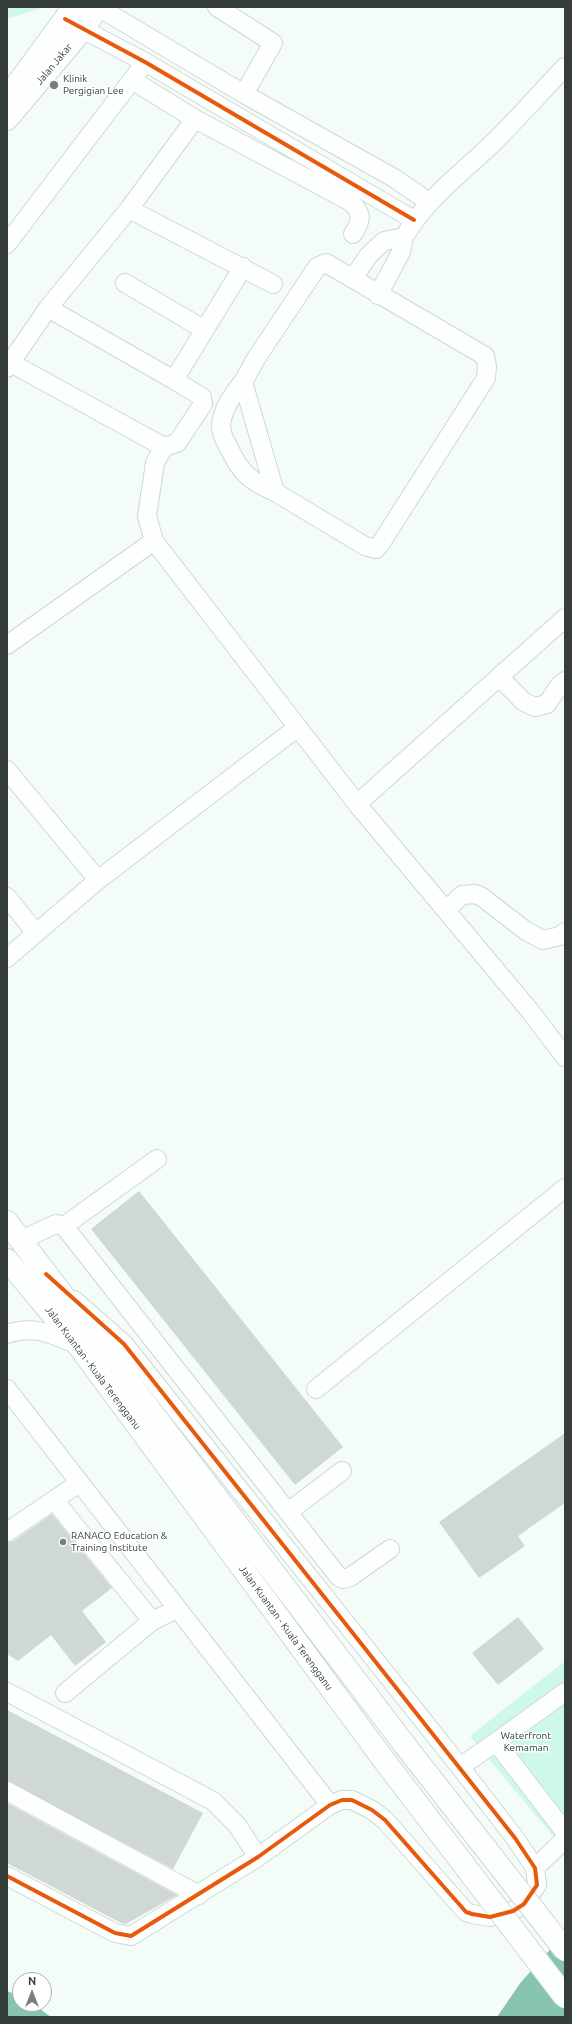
<!DOCTYPE html>
<html>
<head>
<meta charset="utf-8">
<style>
	body { margin:0 }
	#map { position:relative; width:572px; height:2024px; overflow:hidden; background:#f4fcf8; font-family:Ubuntu,sans-serif }
	canvas { display:block }
	.frame { position:absolute; inset:0; border:8px solid #353e3a; pointer-events:none }
	.north { position:absolute; left:12px; top:1972px; width:40px; height:40px; box-sizing:border-box; background:#fff; border:1px solid #aeb2b0; border-radius:50%; rotate:0deg; font-size:11px; font-weight:700; line-height:16px; text-align:center; color:#353e3a }
	.north::after { content:''; display:block; margin:auto; width:14px; height:18px; background:#78807c; clip-path:polygon(50% 0,100% 100%,50% 72%,0 100%) }
</style>
</head>
<body>
<div id="map">
<canvas width="572" height="2024"></canvas>
<div class="frame"></div>
<div class="north">N</div>
</div>
<script>
const c = document.querySelector('canvas').getContext('2d');
c.lineJoin = 'round';
function fill(path, color) { c.fillStyle = color; c.fill(path, 'evenodd'); }
function trace(path, color, width, dash) { c.strokeStyle = color; c.lineWidth = width; c.lineCap = dash ? 'butt' : 'round'; c.setLineDash(dash || []); c.stroke(path); }
function drawText(font, color, halo, rows, align = 'center') {
  c.font = font + ' Ubuntu,sans-serif'; c.lineWidth = 3; c.setLineDash([]); c.textBaseline = 'middle'; c.strokeStyle = halo; c.fillStyle = color; for (const [text, x, y, turn = 0] of rows) {
    c.save(); c.translate(x, y); c.rotate((+turn || 0) * Math.PI / 180); c.textAlign = isNaN(turn) ? turn : align; if (halo) c.strokeText(text, 0, 0); c.fillText(text, 0, 0); c.restore();
  }
}
const green = new Path2D(`
	M7 7H45L7 19Z
	M565 1661V1851L470 1736Z`);
const water = new Path2D(`
	M565 1933V2017H497L521 1982Z
	M7 1991 20 1996V2004H33L51 2017H7Z`);
const building = new Path2D(`
	M139 1191 343 1447 295 1485 91 1229Z
	M565 1433V1503L518 1536 525 1546 479 1578 439 1522Z
	M52 1514 112 1588 82 1611 106 1642 75 1666 51 1635 18 1661 7 1654V1542L13 1541Z
	M518 1617 544 1649 498 1685 472 1653Z
	M7 1710 203 1813 173 1869 7 1781Z
	M7 1803 177 1895 126 1924 121 1923 7 1863Z`);
const minor = new Path2D(`
	M98 7 244 94 394 178 429 202
	M217 7 273 43 244 94
	M71 23 145 62 414 220
	M145 62 132 80 195 119 351 202C363 214 362 220 353 234
	M129 209 273 284
	M404 237C427 198 462 173 494 142 518 118 541 92 565 67
	M7 244 132 80
	M326 263 485 356 487 366 486 378 381 543 376 549 365 546 275 492 243 382 257 357 317 267Z
	M353 278 369 255 384 241 404 237 401 252 378 295
	M125 283 205 330
	M48 308 174 380 202 397 203 404 177 443 164 447 155 463 147 516 154 541 357 804 530 1011 565 1057
	M11 363 164 447
	M7 368 48 308 129 209 195 119
	M174 380 243 267
	M243 382C233 394 222 409 221 426 221 432 225 441 228 446 240 472 248 480 275 492
	M7 645 154 541
	M500 678 524 702 535 707 547 704 559 686 565 681
	M7 770 98 880
	M357 804 565 618
	M7 897 36 933
	M446 910 462 895 475 894 482 897 526 931 543 940 560 936 565 932
	M7 958 98 880 298 727
	M64 1226 157 1159
	M21 1240 56 1224 64 1226 338 1576 343 1579 350 1577 390 1549
	M7 1334C36 1325 51 1334 78 1345
	M7 1389 330 1805
	M316 1389 565 1188
	M54 1500 152 1621 177 1609
	M288 1512 342 1471
	M7 1532 79 1483
	M7 1692 213 1801 237 1825 258 1857
	M65 1693 152 1621
	M496 1742 565 1692
	M460 1767 496 1742 565 1832
	M7 1791 199 1895
	M535 1868 565 1839
	M7 1876 115 1933 131 1936 258 1857 330 1805 342 1800H352L372 1810 385 1820 466 1912 472 1914 490 1917 513 1911 524 1904 537 1885 535 1868 515 1838 460 1767 124 1344 74 1300`);
const major = new Path2D(`
	M13 90 65 19 73 7
	M7 119 83 29 98 7`);
const highway = new Path2D(`
	M7 1222 404 1744
	M7 1260 78 1345 383 1759`);
const highwayBridge = new Path2D(`
	M404 1744 565 1950
	M383 1759 565 1997`);
const cycleway = new Path2D(`
	M65 19 145 62 414 220
	M7 1876 115 1933 131 1936 258 1857 330 1805 342 1800H352L372 1810 385 1820 466 1912 472 1914 490 1917 513 1911 524 1904 537 1885 535 1868 515 1838 124 1344 46 1274`);
const markers = [
	[54,85,5,"#78807c"],
	[63,1542,4,"#78807c"]
];
const streetNames = [
	["Jalan Jakar",54,64,-50],
	["Jalan Kuantan - Kuala Terengganu",93,1368,53],
	["Jalan Kuantan - Kuala Terengganu",286,1628,54]
];
const poiNames = [
	["Klinik",63,79],
	["Pergigian Lee",63,91],
	["RANACO Education &",71,1536],
	["Training Institute",71,1548]
];
const parkNames = [
	["Waterfront",526,1736],
	["Kemaman",526,1748]
];
fill(green, '#cef9e9');
fill(water, '#88c5b0');
fill(building, '#cfd8d4');
trace(minor, '#cfd7d3', 20);
trace(major, '#cfd7d3', 24);
trace(highway, '#cfd7d3', 24);
trace(minor, '#fdfffe', 18);
trace(major, '#fdfffe', 22);
trace(highway, '#fdfffe', 22);
trace(highwayBridge, '#cfd7d3', 24, []);
trace(highwayBridge, '#fdfffe', 22);
trace(cycleway, '#e8590c', 4);
for (const [x, y, r, color] of markers) { const dot = new Path2D(); dot.arc(x, y, r, 0, 2 * Math.PI); c.fillStyle = color; c.fill(dot); trace(dot, '#fff', 1.5); }
drawText('10px', '#353e3a', '#fff', streetNames);
drawText('10px', '#353e3a', '#fff', poiNames, 'left');
drawText('10px', '#1e4538', '#fff', parkNames);
</script>
</body>
</html>
